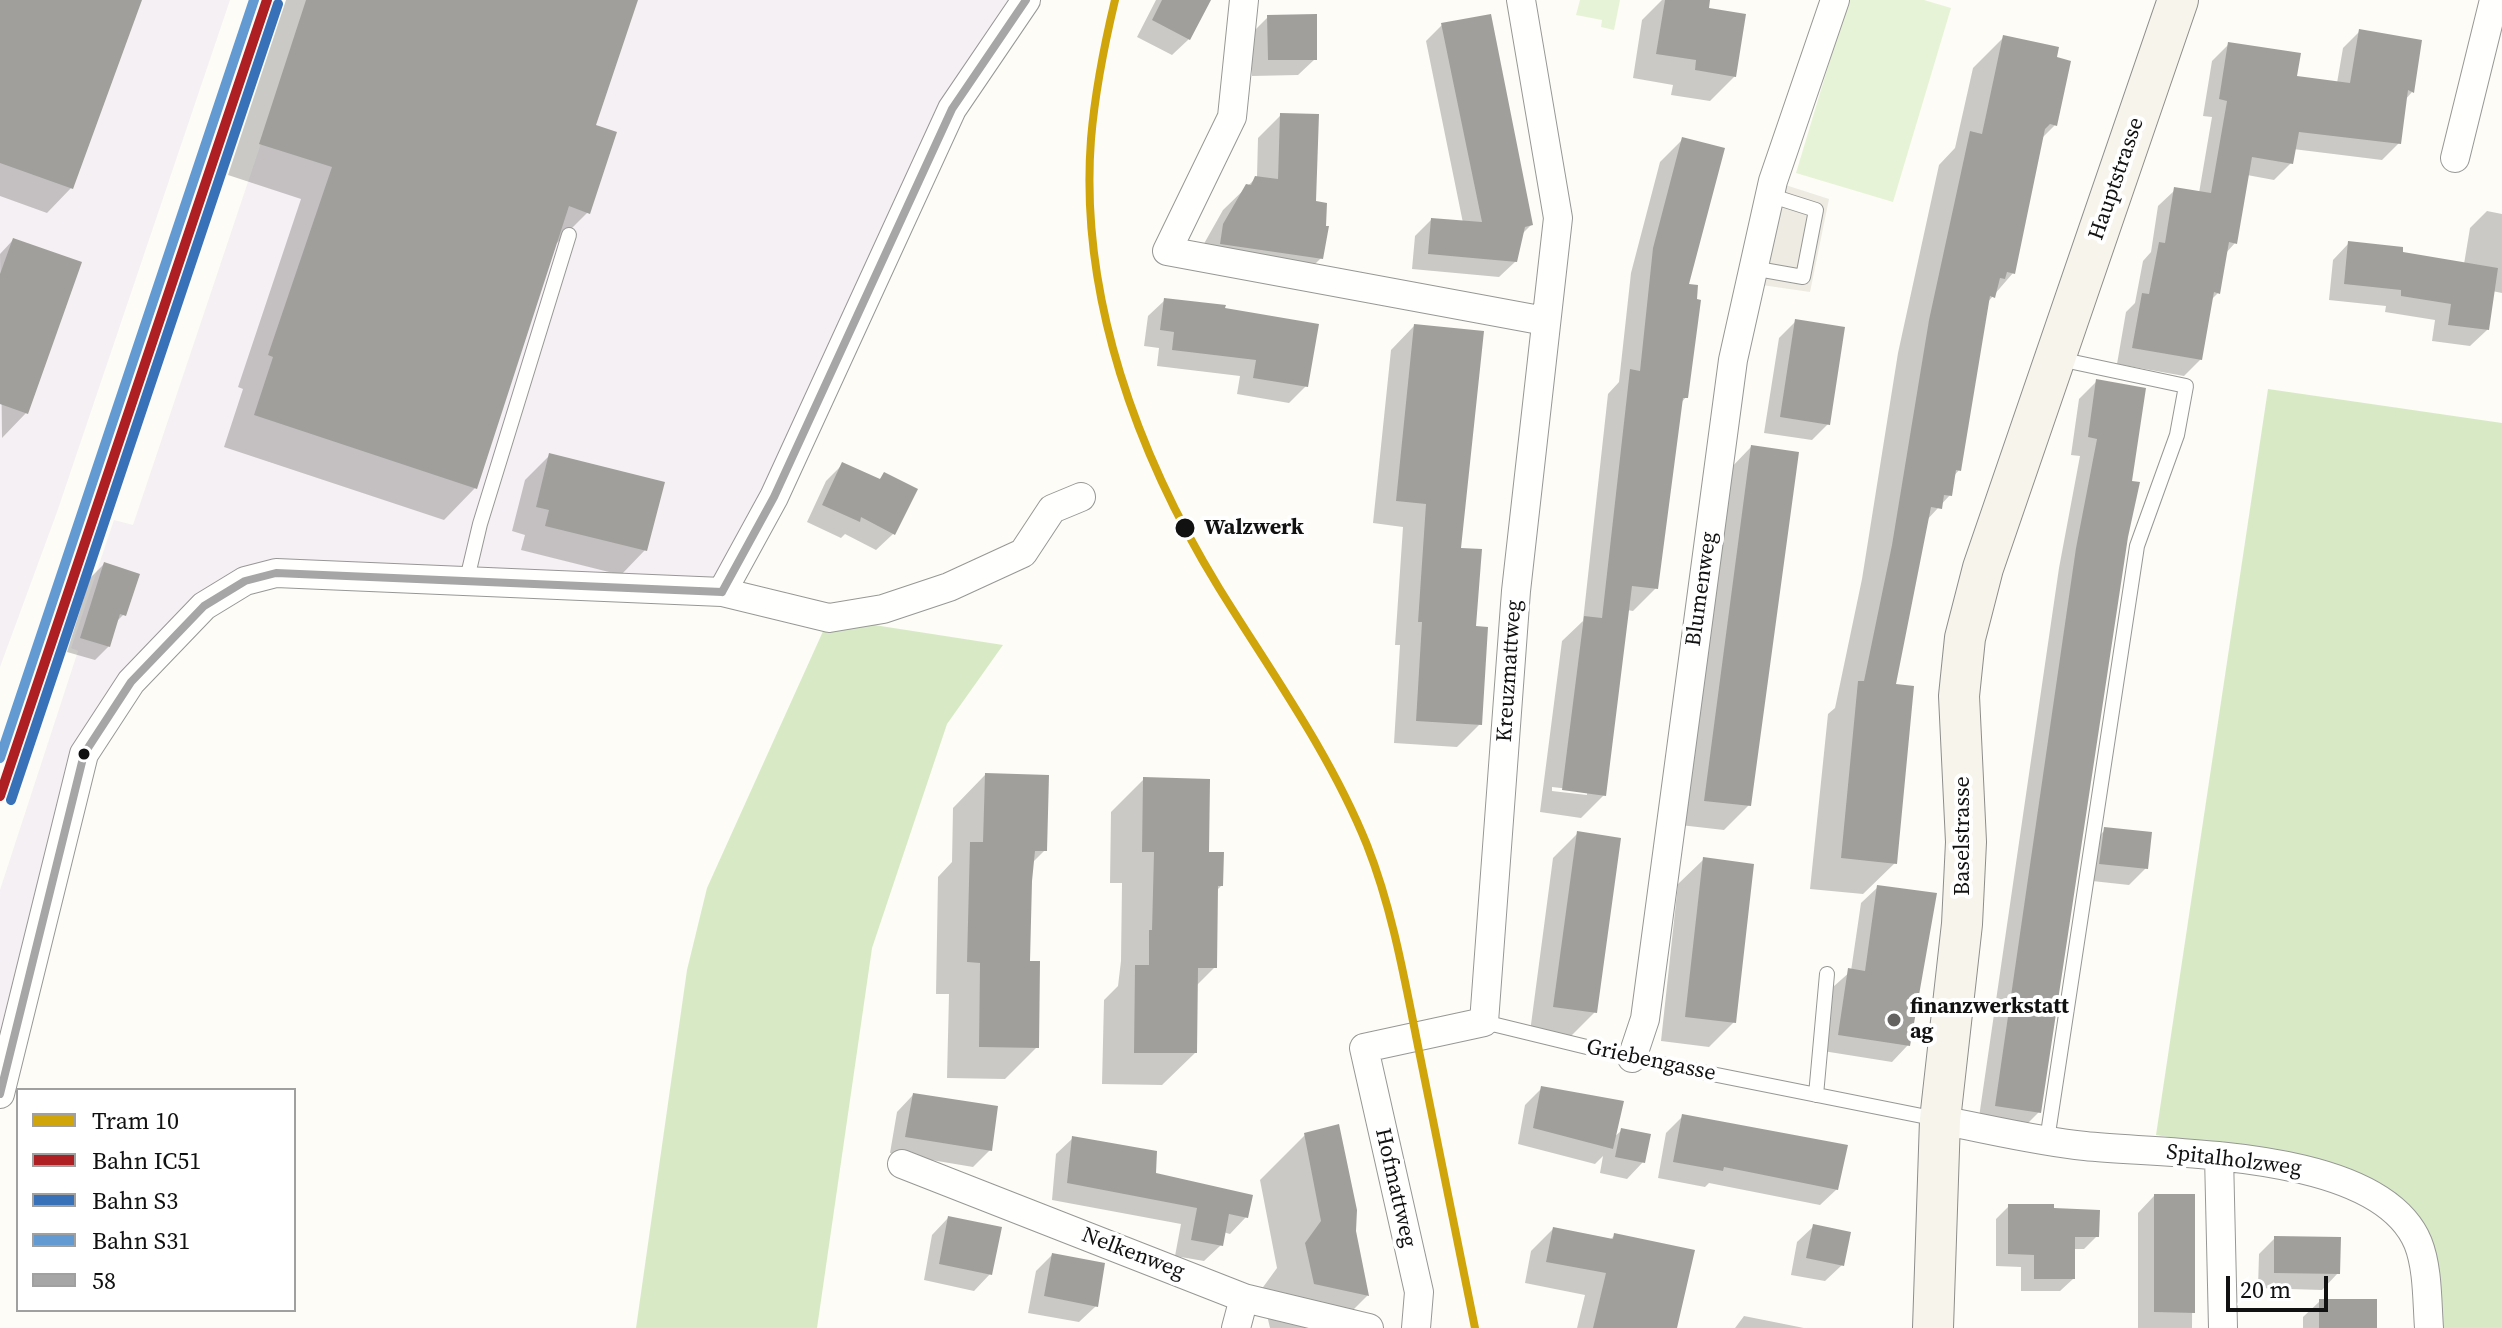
<!DOCTYPE html>
<html>
<head>
<meta charset="utf-8">
<style>
	body { margin:0 }
	#map { position:relative; width:2502px; height:1328px; overflow:hidden; background:#fdfcf7; font-family:"Source Serif 4",serif }
	canvas { display:block }
	.legend { position:absolute; left:16px; top:1088px; width:280px; height:224px; box-sizing:border-box; background:#fff; border:2px solid #a0a0a0; margin:0; padding:10px 14px; list-style:none; font-size:24px; color:#111 }
	.legend li { display:flex; align-items:center; gap:16px; height:40px }
	.legend b { width:40px; border:2px solid #a0a0a0 }
	.scale { position:absolute; left:2226px; top:1276px; width:102px; height:36px; box-sizing:border-box; border:4px solid #111; border-top:0; padding-left:10px; font-size:24px; line-height:28px; white-space:nowrap; color:#111; -webkit-text-stroke:6px #fff; paint-order:stroke }
</style>
</head>
<body>
<div id="map">
<canvas width="2502" height="1328"></canvas>
<ul class="legend">
<li><b style="height:10px;background:#cfa50b"></b>Tram 10</li>
<li><b style="height:10px;background:#ad1f23"></b>Bahn IC51</li>
<li><b style="height:10px;background:#3971b8"></b>Bahn S3</li>
<li><b style="height:10px;background:#639ad2"></b>Bahn S31</li>
<li><b style="height:10px;background:#a6a6a6"></b>58</li>
</ul>
<div class="scale">20 m</div>
</div>
<script>
const c = document.querySelector('canvas').getContext('2d');
c.lineJoin = 'round';
function fill(path, color) { c.fillStyle = color; c.fill(path, 'evenodd'); }
function trace(path, color, width, dash) { c.strokeStyle = color; c.lineWidth = width; c.lineCap = dash ? 'butt' : 'round'; c.setLineDash(dash || []); c.stroke(path); }
function drawText(font, color, halo, rows, align = 'center') {
  c.font = font + ' "Source Serif 4",serif'; c.lineWidth = 8; c.setLineDash([]); c.textBaseline = 'middle'; c.strokeStyle = halo; c.fillStyle = color; for (const [text, x, y, turn = 0] of rows) {
    c.save(); c.translate(x, y); c.rotate((+turn || 0) * Math.PI / 180); c.textAlign = isNaN(turn) ? turn : align; if (halo) c.strokeText(text, 0, 0); c.fillText(text, 0, 0); c.restore();
  }
}
const industrial = new Path2D(`
	M0 0H230L57 512 0 667Z
	M309 0H1026L992 48 722 592 245 582 99 726 0 1094V890L78 651 71 648 114 520 133 525Z`);
const green = new Path2D(`
	M1580 0H1620L1614 30 1601 27 1602 20 1576 15Z
	M1848 0H1924L1951 8 1893 202 1796 173Z`);
const forest = new Path2D(`
	M2268 389 2502 423V1328H2437L2426 1238 2312 1160 2156 1135Z
	M829 618 1003 645 947 724 872 948 817 1328H636L687 970 707 888Z`);
const plaza = new Path2D(`
	M1773 181 1829 199 1810 292 1748 283Z`);
const shadow = new Path2D(`
	M0 0H140L71 188 47 213 0 196Z
	M286 0H636L594 126 588 212 556 244 475 488 444 520 224 447 243 389 238 387 301 199 228 175Z
	M1156 0H1201L1189 39 1172 55 1137 37Z
	M1662 0H1700L1707 10 1735 76 1710 101 1671 95 1673 85 1633 78 1642 20Z
	M1268 17 1315 59 1298 75 1252 76V33Z
	M1442 25 1531 225 1521 235 1516 261 1499 277 1412 269 1415 236 1431 220 1463 223 1426 41Z
	M2360 31 2412 92 2405 100 2399 143 2382 160 2293 149 2291 163 2274 180 2247 175 2235 243 2225 254 2218 293 2210 301 2201 359 2184 376 2117 364 2126 312 2135 303 2143 261 2151 252 2158 206 2175 190 2199 193 2212 117 2203 116 2212 61 2229 44 2295 78 2337 83 2343 48Z
	M2004 37 2055 125 2041 139 2013 273 1987 303 1959 470 1953 477 1950 495 1926 521 1894 686 1895 863 1863 894 1810 889 1828 714 1835 708 1862 579 1898 353 1939 165 1955 148 1973 68Z
	M1281 115 1314 203 1321 258 1298 281 1201 249 1223 210 1257 177 1258 138Z
	M1683 139 1686 397 1681 403 1656 588 1633 611 1627 610 1604 795 1581 818 1540 812 1562 641 1583 621 1608 394 1619 382 1631 273 1660 162ZM1552 787 1587 791V795L1552 791Z
	M2487 211 2502 214V293L2492 291 2487 330 2470 346 2432 341 2435 320 2385 312 2386 306 2329 300 2333 260 2349 243 2464 264 2470 228Z
	M13 240 26 413 2 438 0 254Z
	M1165 300 1223 310 1306 386 1289 403 1237 394 1240 376 1157 366 1159 348 1144 346 1148 316Z
	M1796 321 1828 424 1812 440 1764 433 1779 338Z
	M1414 326 1474 628 1480 724 1457 747 1394 743 1400 645H1395L1403 527 1373 523 1391 350Z
	M2097 381 2130 482 2039 1112 2021 1130 1978 1124 2059 568 2080 456 2071 455 2079 399Z
	M1751 447 1749 805 1724 830 1680 825 1727 472Z
	M550 455 645 550 621 575 521 550 525 535 512 531 525 480Z
	M843 464 878 481 885 474 893 534 876 550 845 534 841 538 807 522 826 481Z
	M104 564 124 614 115 623 109 646 95 660 67 652 90 578Z
	M985 775 1045 850 1032 863 1028 963 1037 1047 1005 1079 947 1078 949 994H936L938 877 952 862 953 808Z
	M1144 779 1207 854 1221 886 1216 891 1215 967 1196 986 1195 1053 1162 1085 1102 1084 1104 1000 1118 986 1121 961 1122 883H1110L1111 812Z
	M2105 830 2146 868 2129 885 2083 880 2089 846Z
	M1578 833 1595 1012 1570 1037 1530 1032 1553 858Z
	M1703 860 1734 1022 1709 1047 1661 1041 1678 884Z
	M1878 887 1908 1045 1892 1062 1823 1051 1833 987 1851 971 1861 903Z
	M1542 1088 1613 1138 1622 1130 1643 1162 1627 1179 1600 1173 1603 1156 1595 1164 1518 1144 1525 1105Z
	M913 1095 990 1150 973 1167 890 1153 897 1112Z
	M1683 1116 1837 1189 1820 1205 1709 1183 1705 1187 1658 1178 1666 1133Z
	M1305 1135 1354 1231 1367 1296 1335 1328H1270L1261 1290 1277 1268 1260 1180Z
	M1073 1138 1154 1174 1246 1217 1230 1234 1223 1232 1221 1245 1204 1261 1175 1256 1181 1224 1052 1200 1056 1154Z
	M2154 1196H2193L2192 1328H2138V1213Z
	M2009 1206 2052 1210 2097 1236 2084 1249H2073V1279L2060 1291H2021V1267L1996 1266V1219Z
	M948 1218 990 1274 974 1291 924 1280 932 1235Z
	M1814 1226 1842 1265 1825 1281 1791 1275 1797 1242Z
	M1553 1229 1610 1240 1615 1235 1675 1328H1577L1585 1295 1525 1283 1531 1251Z
	M2275 1238 2338 1273 2322 1290 2258 1288 2259 1254Z
	M1052 1255 1096 1306 1079 1322 1028 1313 1036 1271Z
	M2320 1301 2375 1328H2303V1317Z
	M1744 1316 1804 1328H1735Z`);
const building = new Path2D(`
	M0 0H142L73 189 0 163Z
	M306 0H638L596 125 617 132 590 214 569 206 477 489 254 415 273 357 268 355 332 167 259 144Z
	M1162 0H1211L1190 40 1152 20Z
	M1665 0H1710L1709 8 1746 14 1736 77 1695 70 1696 60 1656 54Z
	M1317 14V60H1268L1267 15Z
	M1491 14 1533 225 1525 227 1517 262 1428 254 1431 218 1482 222 1441 23Z
	M2359 29 2422 40 2414 93 2408 90 2401 144 2299 132 2293 164 2252 157 2237 244 2229 242 2220 294 2214 292 2202 360 2132 348 2142 293 2149 294 2159 242 2165 243 2174 187 2211 193 2227 101 2219 99 2228 42 2301 53 2297 76 2350 83Z
	M2003 35 2059 47 2057 57 2071 61 2057 126 2050 124 2045 129 2015 274 2007 272 2005 279 2000 278 1995 298 1990 296 1961 471 1956 470 1952 496 1944 495 1942 509 1931 507 1896 684 1914 686 1897 864 1841 858 1858 681H1864L1892 545 1929 320 1970 131 1982 134Z
	M1280 113 1319 114 1316 201 1327 203 1326 226H1329L1323 259 1220 244 1223 224 1246 184 1251 185 1255 176 1278 179Z
	M1682 137 1725 148 1689 284 1698 285 1697 299 1701 300 1688 398H1683L1658 589 1632 586 1606 796 1562 790 1584 616 1602 618 1630 369 1640 371 1653 248Z
	M13 238 82 262 28 414 0 404V274Z
	M2348 241 2403 247V252L2498 268 2489 330 2448 325 2451 304 2401 296V290L2344 284Z
	M1164 298 1226 305 1225 308 1319 324 1308 387 1253 378 1256 360 1172 350 1174 332 1160 330Z
	M1795 319 1845 327 1830 425 1780 417Z
	M1414 324 1484 331 1461 548 1482 549 1476 626 1488 627 1482 725 1416 721 1422 622H1418L1426 504 1396 501Z
	M2096 379 2146 388 2132 481 2140 482 2128 537 2041 1113 1995 1106 2076 548 2097 439 2088 437Z
	M1751 445 1799 452 1751 806 1704 801Z
	M549 453 665 482 647 551 545 526 549 510 536 507Z
	M842 462 880 479 884 472 918 489 895 535 861 517 860 522 822 505Z
	M104 562 140 574 126 616 120 614 110 647 80 638Z
	M985 773 1049 775 1047 851H1035L1032 881 1030 961H1040L1039 1048 979 1047 980 963 967 962 970 842H983Z
	M1143 777 1210 779 1209 852H1224L1223 886H1218L1217 968H1198L1197 1053H1134L1135 965H1149V930H1152L1154 852H1142Z
	M2104 827 2152 832 2148 869 2099 864Z
	M1577 831 1621 838 1597 1013 1553 1007Z
	M1703 857 1754 864 1736 1023 1685 1017Z
	M1877 885 1937 893 1910 1046 1838 1035 1848 968 1865 971Z
	M1541 1086 1624 1101 1613 1149 1533 1128Z
	M913 1093 998 1106 992 1151 905 1137Z
	M1682 1114 1848 1145 1838 1190 1724 1167 1723 1171 1673 1162Z
	M1339 1124 1357 1210 1356 1231 1369 1296 1314 1284 1305 1243 1321 1221 1304 1133Z
	M1621 1128 1651 1134 1645 1163 1615 1157Z
	M1072 1136 1157 1151 1156 1173 1253 1195 1248 1218 1229 1214 1223 1246 1191 1240 1197 1208 1067 1183Z
	M2154 1194H2195V1313L2154 1312Z
	M2008 1204H2054V1208L2100 1210 2099 1237H2075V1279H2034V1255L2008 1254Z
	M948 1216 1002 1227 992 1275 939 1264Z
	M1813 1224 1851 1232 1844 1266 1806 1258Z
	M1553 1227 1613 1239 1614 1233 1695 1250 1677 1328H1593L1606 1273 1546 1262Z
	M2274 1236 2341 1237 2340 1274 2274 1273Z
	M1052 1253 1105 1263 1098 1307 1044 1296Z
	M2319 1299H2377V1328H2319Z`);
const service = new Path2D(`
	M1752 268 1803 277 1816 210 1769 195
	M467 579 480 524 569 235
	M1484 1022 1632 1058 1937 1119
	M1816 1095 1827 974
	M2047 1140 2137 546 2177 435 2186 386 2059 359`);
const minor = new Path2D(`
	M1244 0 1232 117 1167 251 1545 321
	M2455 158 2494 0
	M722 592 774 497 952 109 1026 0
	M1632 1058 1645 1019 1733 360 1773 181 1835 0
	M0 1094 84 754 131 682 204 606 245 581 276 573 722 592 829 618 883 609 949 587 1023 553 1052 509 1081 497
	M1940 1120C1988 1129 2036 1141 2085 1146 2169 1155 2379 1149 2418 1243 2428 1268 2427 1302 2429 1328
	M2219 1156 2223 1328
	M902 1164 1244 1298 1369 1328
	M1236 1328 1244 1298
	M1416 1328 1419 1292 1364 1048 1484 1022 1516 591 1558 218 1521 0`);
const secondary = new Path2D(`
	M1933 1328 1940 1120 1962 924 1966 842 1959 696 1965 638 1983 568 2178 0`);
const bus1 = new Path2D(`
	M722 592 774 497 952 109 1026 0
	M0 1094 84 754 131 682 204 606 245 581 276 573 722 592`);
const rail1 = new Path2D(`
	M0 796 267 0`);
const rail2 = new Path2D(`
	M11 800 278 4`);
const rail3 = new Path2D(`
	M0 758 254 0`);
const tram1 = new Path2D(`
	M1115 0C1104 46 1095 92 1091 139 1079 297 1138 456 1219 588 1271 672 1330 753 1367 845 1393 911 1405 982 1419 1051 1438 1143 1456 1236 1475 1328`);
const markers = [
	[1185,528,11,"#111"],
	[84,754,7,"#111"],
	[1894,1020,8,"#646362"]
];
const streetNames = [
	["Hauptstrasse",2117,179,-71],
	["Blumenweg",1702,589,-82],
	["Kreuzmattweg",1510,671,-86],
	["Baselstrasse",1963,836,-90],
	["Griebengasse",1651,1061,12],
	["Spitalholzweg",2234,1161,7],
	["Hofmattweg",1395,1188,77],
	["Nelkenweg",1133,1254,21]
];
const stopNames = [
	["Walzwerk",1204,528]
];
const poiNames = [
	["finanzwerkstatt",1910,1007],
	["ag",1910,1032]
];
fill(industrial, '#f5f0f3');
fill(green, '#e7f3d7');
fill(forest, '#d8eac5');
fill(plaza, '#edebe2');
fill(shadow, '#0003');
fill(building, '#a19f9c');
trace(service, '#979795', 16);
trace(minor, '#979795', 30);
trace(secondary, '#8e8d8b', 42);
trace(service, '#fffffe', 14);
trace(minor, '#fffffe', 28);
trace(secondary, '#f6f4eb', 40);
trace(bus1, '#a6a6a6', 8);
trace(rail1, '#ad1f23', 10);
trace(rail2, '#3971b8', 10);
trace(rail3, '#639ad2', 10);
trace(tram1, '#cfa50b', 8);
for (const [x, y, r, color] of markers) { const dot = new Path2D(); dot.arc(x, y, r, 0, 2 * Math.PI); c.fillStyle = color; c.fill(dot); trace(dot, '#fff', 3); }
drawText('22px', '#111', '#fff', streetNames);
drawText('bold 22px', '#111', '#fff', stopNames, 'left');
drawText('bold 22px', '#111', '#fff', poiNames, 'left');
</script>
</body>
</html>
